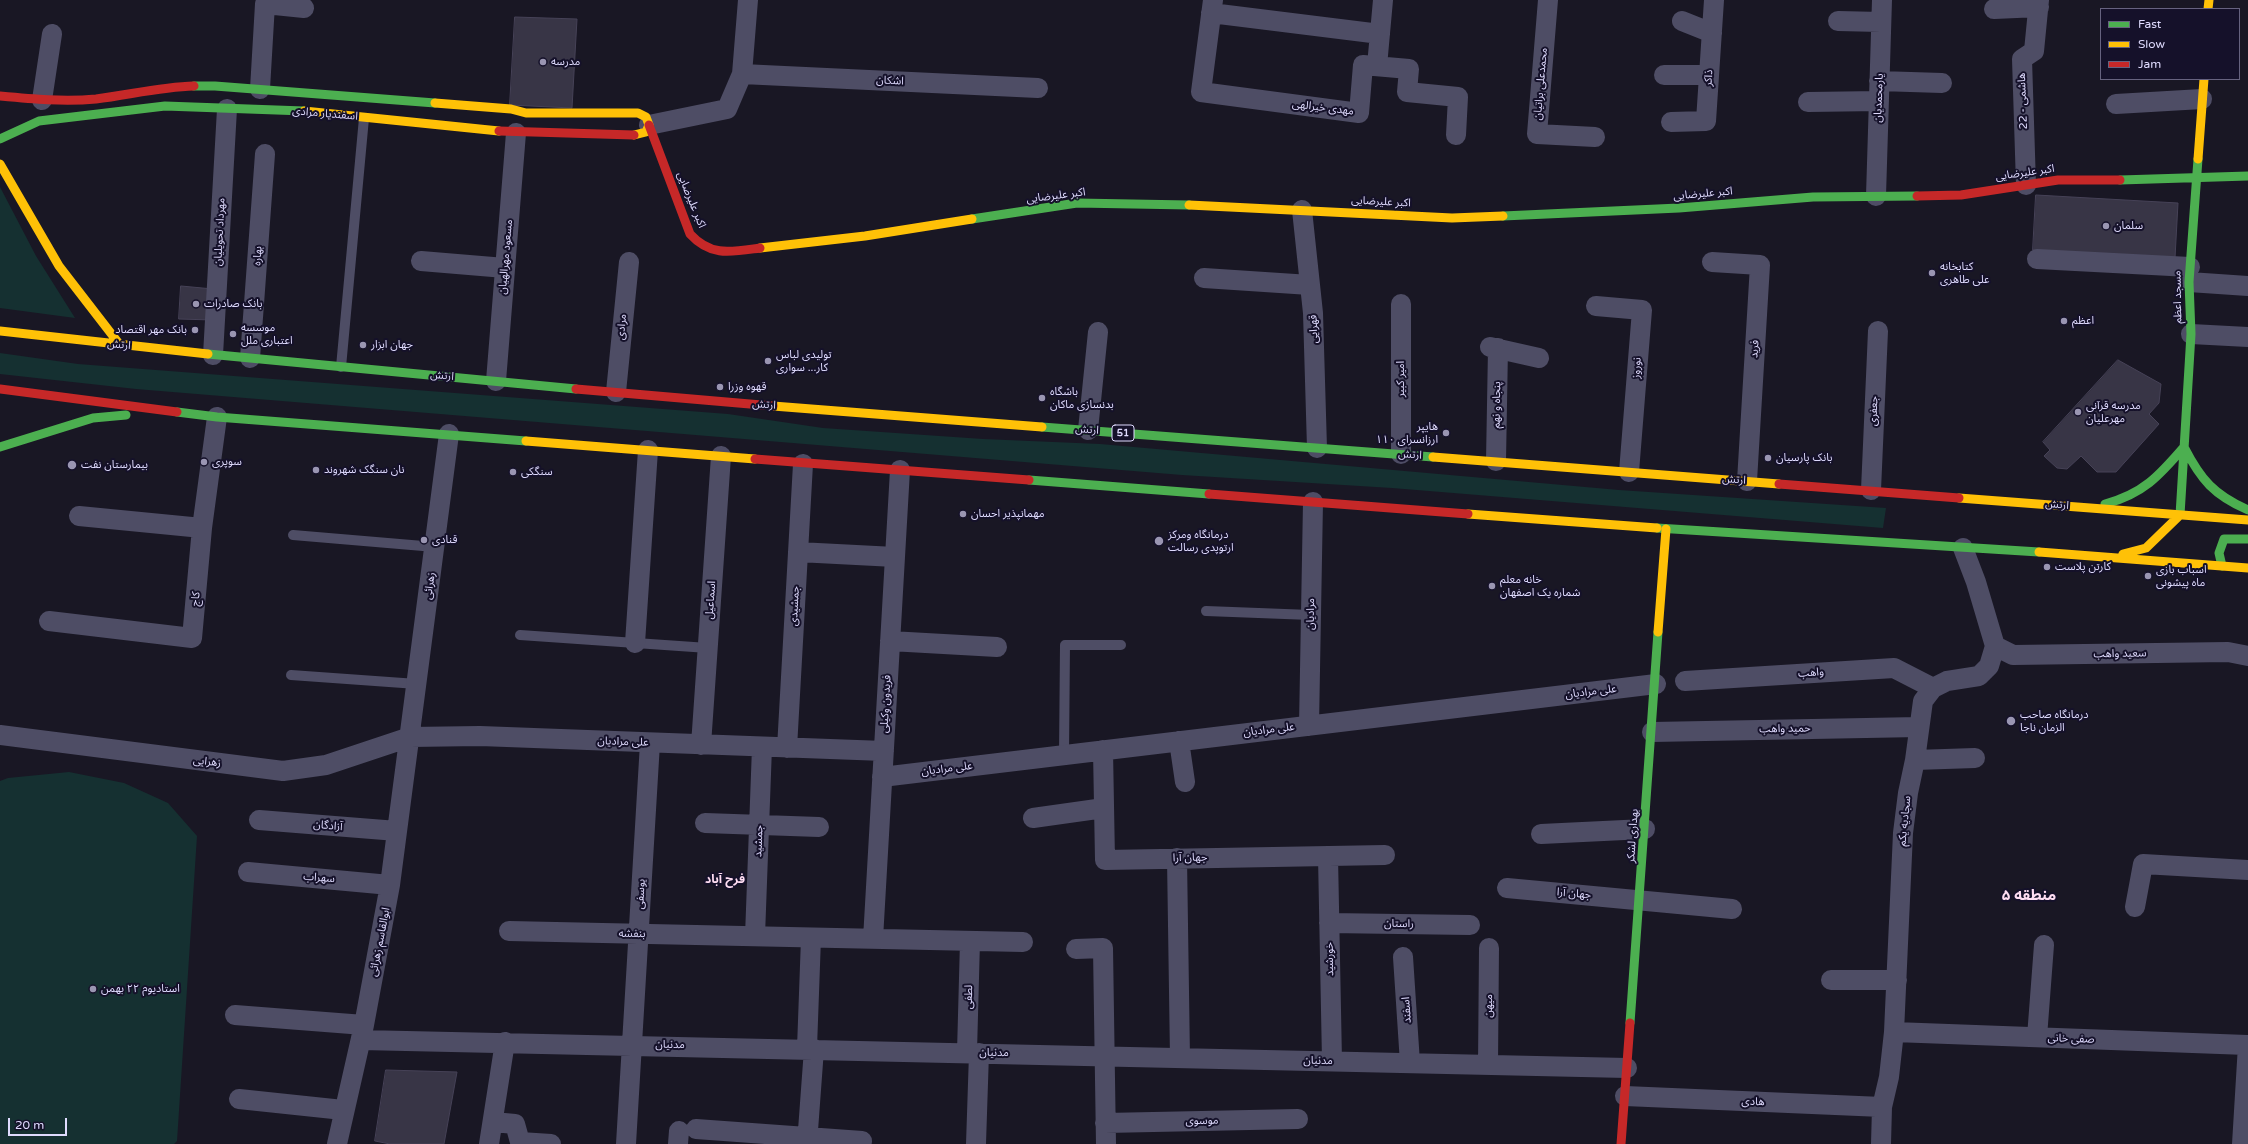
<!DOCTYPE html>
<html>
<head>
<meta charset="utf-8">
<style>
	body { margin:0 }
	#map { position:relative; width:2248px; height:1144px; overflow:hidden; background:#191724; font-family:"Varela Round",sans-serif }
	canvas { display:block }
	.legend { position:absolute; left:2100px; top:8px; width:140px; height:72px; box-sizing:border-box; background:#15112a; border:1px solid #66627f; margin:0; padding:5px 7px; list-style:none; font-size:12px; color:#dfdbfe }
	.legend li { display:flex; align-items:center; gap:8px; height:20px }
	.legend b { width:20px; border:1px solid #66627f }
	.scale { position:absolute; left:8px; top:1118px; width:59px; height:18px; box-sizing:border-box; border:2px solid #dfdbfe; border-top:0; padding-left:5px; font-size:12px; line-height:14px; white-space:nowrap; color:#dfdbfe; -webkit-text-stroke:3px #15112a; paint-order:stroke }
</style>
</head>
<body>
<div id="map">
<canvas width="2248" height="1144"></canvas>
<ul class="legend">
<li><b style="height:5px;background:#4caf50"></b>Fast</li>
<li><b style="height:5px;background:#ffc107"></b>Slow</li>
<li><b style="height:5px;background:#c62828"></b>Jam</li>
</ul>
<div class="scale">20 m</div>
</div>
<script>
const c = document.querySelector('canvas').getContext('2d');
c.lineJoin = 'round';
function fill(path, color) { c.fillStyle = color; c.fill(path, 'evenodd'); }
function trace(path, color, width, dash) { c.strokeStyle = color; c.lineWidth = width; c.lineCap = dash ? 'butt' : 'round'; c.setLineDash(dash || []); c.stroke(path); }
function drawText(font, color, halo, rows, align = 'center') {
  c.font = font + ' "Varela Round","Noto Sans Arabic",sans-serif'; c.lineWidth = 4; c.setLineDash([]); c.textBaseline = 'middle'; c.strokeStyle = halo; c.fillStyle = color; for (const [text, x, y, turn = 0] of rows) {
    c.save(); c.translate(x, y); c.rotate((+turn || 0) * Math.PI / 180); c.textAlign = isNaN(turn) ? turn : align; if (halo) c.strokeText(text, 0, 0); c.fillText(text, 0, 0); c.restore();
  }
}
const green = new Path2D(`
	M0 187 36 256 75 318 0 308Z
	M0 353 78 364 728 414 823 428 983 439 1100 444 1619 490 1886 508 1883 528 1392 488 1182 475 136 389 0 374Z
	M69 772 124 783 168 803 197 836 177 1141 174 1144H0V781L8 778Z`);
const building = new Path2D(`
	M515 17 577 19 572 108 510 105Z
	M2036 195 2178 203 2175 258 2033 250Z
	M181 286 213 289 212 320 179 319Z
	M2118 360 2161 384 2159 403 2149 414 2159 424 2116 472H2097L2081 456 2067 469 2057 468 2044 456 2050 450 2043 442Z
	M386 1070 457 1072 444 1144H390L375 1141Z`);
const lane = new Path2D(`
	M341 367 364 118
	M293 535 435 547
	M1206 611 1311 615
	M520 635 708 648
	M291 675 417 684
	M1064 755 1065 645H1121`);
const street = new Path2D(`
	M1213 0 1201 92 1359 113 1363 65 1409 69 1407 92 1458 97 1456 135
	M1548 0 1537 134 1595 137
	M1994 9 2039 7
	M1211 13 1380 34
	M1682 21 1712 33
	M1838 21 1881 22
	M1377 66 1383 0
	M742 74 1038 88
	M1664 75H1709
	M1879 81 1942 83
	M260 89 265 4 304 8
	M42 100 52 34
	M1808 102 1879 101
	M2116 104 2202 99
	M1671 122 1706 121 1714 0
	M649 125 727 109 742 74 748 0
	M2026 185 2022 59 2034 51 2039 0
	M1876 196 1882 0
	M1302 210 1313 313 1317 448
	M2037 259 2190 267
	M421 261 505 268
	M1712 262 1760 265 1747 481
	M1204 278 1310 285
	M2189 282 2248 286
	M1596 306 1642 310 1629 472
	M2191 334 2248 337
	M1490 347 1539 358
	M213 355 227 109
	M250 358 265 154
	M496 381 516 133
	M616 392 629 262
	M1088 430 1098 332
	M1401 454V304
	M1496 461 1498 348
	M1871 490 1878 331
	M79 516 202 528
	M798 552 895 557
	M49 621 192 638 202 528 217 417
	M890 641 997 647
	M635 643 648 450
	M1995 646 2013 655 2228 652 2248 656
	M1685 681 1894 668 1933 688
	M1309 726 1313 502
	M1652 732 1919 727
	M0 735 283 771 326 765 410 737 480 736 884 751
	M1179 741 1185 782
	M701 745 721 456
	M787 748 803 464
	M1103 750 1105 860 1385 855
	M1915 760 1975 758
	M882 777 1656 684
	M1033 818 1104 808
	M259 820 397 831
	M705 823 819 827
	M1541 834 1645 829
	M1328 856 1332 1061
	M1177 858 1180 1058
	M248 872 390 885
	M1507 888 1732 909
	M2135 907 2143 864 2248 870
	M1329 923 1470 925
	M509 931 1023 942
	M755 936 762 747
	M873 939 900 470
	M1076 949 1103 948 1106 1144
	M1403 957 1410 1063
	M1831 980H1897
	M235 1015 364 1025
	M1894 1032 2247 1045
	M2037 1037 2044 945
	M361 1040 1627 1068
	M807 1048 811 938
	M967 1052 970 941
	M1488 1065 1489 948
	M1625 1096 1882 1107
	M239 1099 343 1110
	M493 1122 515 1124 520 1142 551 1144
	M1105 1123 1298 1119
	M696 1129 862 1141
	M337 1144 364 1025 390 885 449 434
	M489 1144 505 1042
	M626 1144 650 743
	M678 1144 679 1131
	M807 1144 814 1049
	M976 1144 979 1053
	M1881 1144 1882 1107 1889 1077 1894 1032 1903 833 1908 793 1915 760 1923 701 1933 688 1947 681 1979 676 1989 666 1995 646 1976 582 1963 548
	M2242 1144 2248 1045`);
const fast = new Path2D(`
	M194 86H215L435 103
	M0 139 39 121 165 106 304 111
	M2120 180 2248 176
	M1503 216 1679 208 1813 197 1917 196
	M972 219 1077 203 1189 205
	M208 354 576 389
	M177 412 217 417 526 441
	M1042 427 1433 457
	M0 447 93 418 126 415
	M1029 480 1209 494
	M2105 504C2143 494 2159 476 2184 447 2201 480 2214 495 2248 510
	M2180 515 2191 334 2189 282 2198 159
	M1657 528 2039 552
	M2222 566 2219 553 2224 539H2248
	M1630 1023 1658 632`);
const slow = new Path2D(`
	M2208 9 2209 0
	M435 103 511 109 526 113H638L646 117 649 125 646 132 634 135
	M304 111 499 131
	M2198 159 2204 79
	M0 164 59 266 120 345
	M1189 205 1452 218 1503 216
	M760 248 865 236 972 219
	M0 331 208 354
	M773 406 1042 427
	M526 441 755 459
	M1433 457 1779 484
	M1959 498 2248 520
	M1468 514 1657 528
	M2039 552 2248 568
	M2123 554 2146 548 2180 515
	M1658 632 1666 529`);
const jam = new Path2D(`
	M0 96C32 99 64 102 96 99 129 95 160 87 194 86
	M649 125 690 234C711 257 731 252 760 248
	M499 131 634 135
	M1917 196 1961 195 2058 180H2120
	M0 389 177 412
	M576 389 773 406
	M755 459 1029 480
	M1779 484 1959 498
	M1209 494 1468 514
	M1621 1144 1630 1023`);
const markers = [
	[543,62,4,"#9a96b2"],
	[2106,226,4,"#9a96b2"],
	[1932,273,4,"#9a96b2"],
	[196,304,4,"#9a96b2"],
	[2064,321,4,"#9a96b2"],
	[195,330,4,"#9a96b2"],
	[233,334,4,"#9a96b2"],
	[363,345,4,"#9a96b2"],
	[768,361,4,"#9a96b2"],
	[720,387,4,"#9a96b2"],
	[1042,398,4,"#9a96b2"],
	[2078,412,4,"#9a96b2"],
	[1446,433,4,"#9a96b2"],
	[1768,458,4,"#9a96b2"],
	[204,462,4,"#9a96b2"],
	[72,465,5,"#9a96b2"],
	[316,470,4,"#9a96b2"],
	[513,472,4,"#9a96b2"],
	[963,514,4,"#9a96b2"],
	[424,540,4,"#9a96b2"],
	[1159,541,5,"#9a96b2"],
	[2047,567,4,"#9a96b2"],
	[2148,576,4,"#9a96b2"],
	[1492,586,4,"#9a96b2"],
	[2011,721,5,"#9a96b2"],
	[93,989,4,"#9a96b2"]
];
const shields = [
	[1123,433,22]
];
const shieldNames = [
	["51",1123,433]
];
const poiNames = [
	["مدرسه",551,62],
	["سلمان",2114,226],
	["کتابخانه",1940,267],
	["علی طاهری",1940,280],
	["بانک صادرات",204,304],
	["اعظم",2072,321],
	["موسسه",241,328],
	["اعتباری ملل",241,341],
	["بانک مهر اقتصاد",187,330,"right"],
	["جهان ابزار",371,345],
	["تولیدی لباس",776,355],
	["کار... سواری",776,368],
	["قهوه وزرا",728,387],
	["باشگاه",1050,392],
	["بدنسازی ماکان",1050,405],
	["مدرسه قرآنی",2086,406],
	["مهرعلیان",2086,419],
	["هایپر",1438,427,"right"],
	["ارزانسرای ۱۱۰",1438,440,"right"],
	["بانک پارسیان",1776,458],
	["سوپری",212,462],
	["بیمارستان نفت",81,465],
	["نان سنگک شهروند",324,470],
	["سنگکی",521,472],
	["مهمانپذیر احسان",971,514],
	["درمانگاه ومرکز",1168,535],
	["ارتوپدی رسالت",1168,548],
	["قنادی",432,540],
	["کارتن پلاست",2055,567],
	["اسباب بازی",2156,570],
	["ماه پیشونی",2156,583],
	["خانه معلم",1500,580],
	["شماره یک اصفهان",1500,593],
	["درمانگاه صاحب",2020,715],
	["الزمان ناجا",2020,728],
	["استادیوم ۲۲ بهمن",101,989]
];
const streetNames = [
	["ذاکر",1709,78,-86],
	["اشکان",890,81,3],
	["محمدعلی براتیان",1541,84,-85],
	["یارمحمدیان",1879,98,-88],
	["هاشمی - 22",2023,101,-92],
	["مهدی خیرالهی",1323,108,7],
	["اسفندیار مرادی",325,114,5],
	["اکبر علیرضایی",2025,173,-8],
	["اکبر علیرضایی",1703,194,-5],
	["اکبر علیرضایی",1056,196,-7],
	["اکبر علیرضایی",691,200,68],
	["اکبر علیرضایی",1381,202,3],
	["مهرداد تحویلیان",220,232,-87],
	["بهاره",258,256,-86],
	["مسعود مهرالهیان",506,257,-85],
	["مسجد اعظم",2178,297,-91],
	["مرادی",622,327,-85],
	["قهرایی",1314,329,-92],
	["ارتش",119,345,6],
	["فرید",1755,349,-86],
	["نوروز",1637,368,-86],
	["ارتش",442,376,5],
	["امیر کبیر",1401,379,-90],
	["ارتش",764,405,4],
	["پنجاه و نهم",1497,405,-89],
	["جعفری",1874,411,-88],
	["ارتش",1087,430,4],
	["ارتش",1410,455,4],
	["ارتش",1734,480,4],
	["ارتش",2057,505,5],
	["زهرائی",430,586,-82],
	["کاج",196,599,-85],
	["اسماعیل",711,600,-86],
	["جمشیدی",795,606,-87],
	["مرادیان",1311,614,-89],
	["سعید واهب",2120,654,-1],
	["واهب",1811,673,-4],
	["علی مرادیان",1591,692,-7],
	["فریدون وکیلی",886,704,-87],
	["حمید واهب",1785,729,-1],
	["علی مرادیان",1269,730,-7],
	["علی مرادیان",623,742,2],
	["زهرایی",207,762,7],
	["علی مرادیان",947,769,-7],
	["سجادیه یکم",1905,821,-84],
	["آزادگان",328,826,5],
	["بهداری لشکر",1633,836,-86],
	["جمشید",759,841,-88],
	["جهان آرا",1190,858,-1],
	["سهراب",319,878,5],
	["یوسفی",641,894,-87],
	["جهان آرا",1574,894,5],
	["راستان",1399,924,1],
	["بنفشه",632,934,1],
	["ابوالقاسم زهرائی",380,942,-79],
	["خورشید",1330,959,-91],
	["لطفی",969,997,-89],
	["میهن",1489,1006,-89],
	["اسفند",1407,1010,-94],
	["صفی خانی",2071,1039,2],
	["مدنیان",670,1045,1],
	["مدنیان",994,1053,1],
	["مدنیان",1318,1061,1],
	["هادی",1753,1102,2],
	["موسوی",1202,1121,-1]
];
const neighbourhoodNames = [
	["فرح آباد",725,880]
];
const districtNames = [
	["منطقه ۵",2029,896]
];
fill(green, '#153031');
fill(building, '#383546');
trace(building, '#464257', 1);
trace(lane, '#4e4d65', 10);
trace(street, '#4e4d65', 20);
trace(fast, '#4caf50', 9);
trace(slow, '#ffc107', 9);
trace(jam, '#c62828', 9);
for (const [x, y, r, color] of markers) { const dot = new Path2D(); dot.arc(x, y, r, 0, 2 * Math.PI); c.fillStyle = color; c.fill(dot); trace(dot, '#15112a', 1.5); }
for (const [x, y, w] of shields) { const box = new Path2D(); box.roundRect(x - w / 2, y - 8, w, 16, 3); c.fillStyle = '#15112a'; c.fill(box); trace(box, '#dfdbfe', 1); }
drawText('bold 10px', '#dfdbfe', null, shieldNames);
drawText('11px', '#dfdbfe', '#15112a', poiNames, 'left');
drawText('11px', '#dfdbfe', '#15112a', streetNames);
drawText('bold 12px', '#feddf2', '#15112a', neighbourhoodNames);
drawText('bold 15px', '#feddf2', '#15112a', districtNames);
</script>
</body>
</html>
